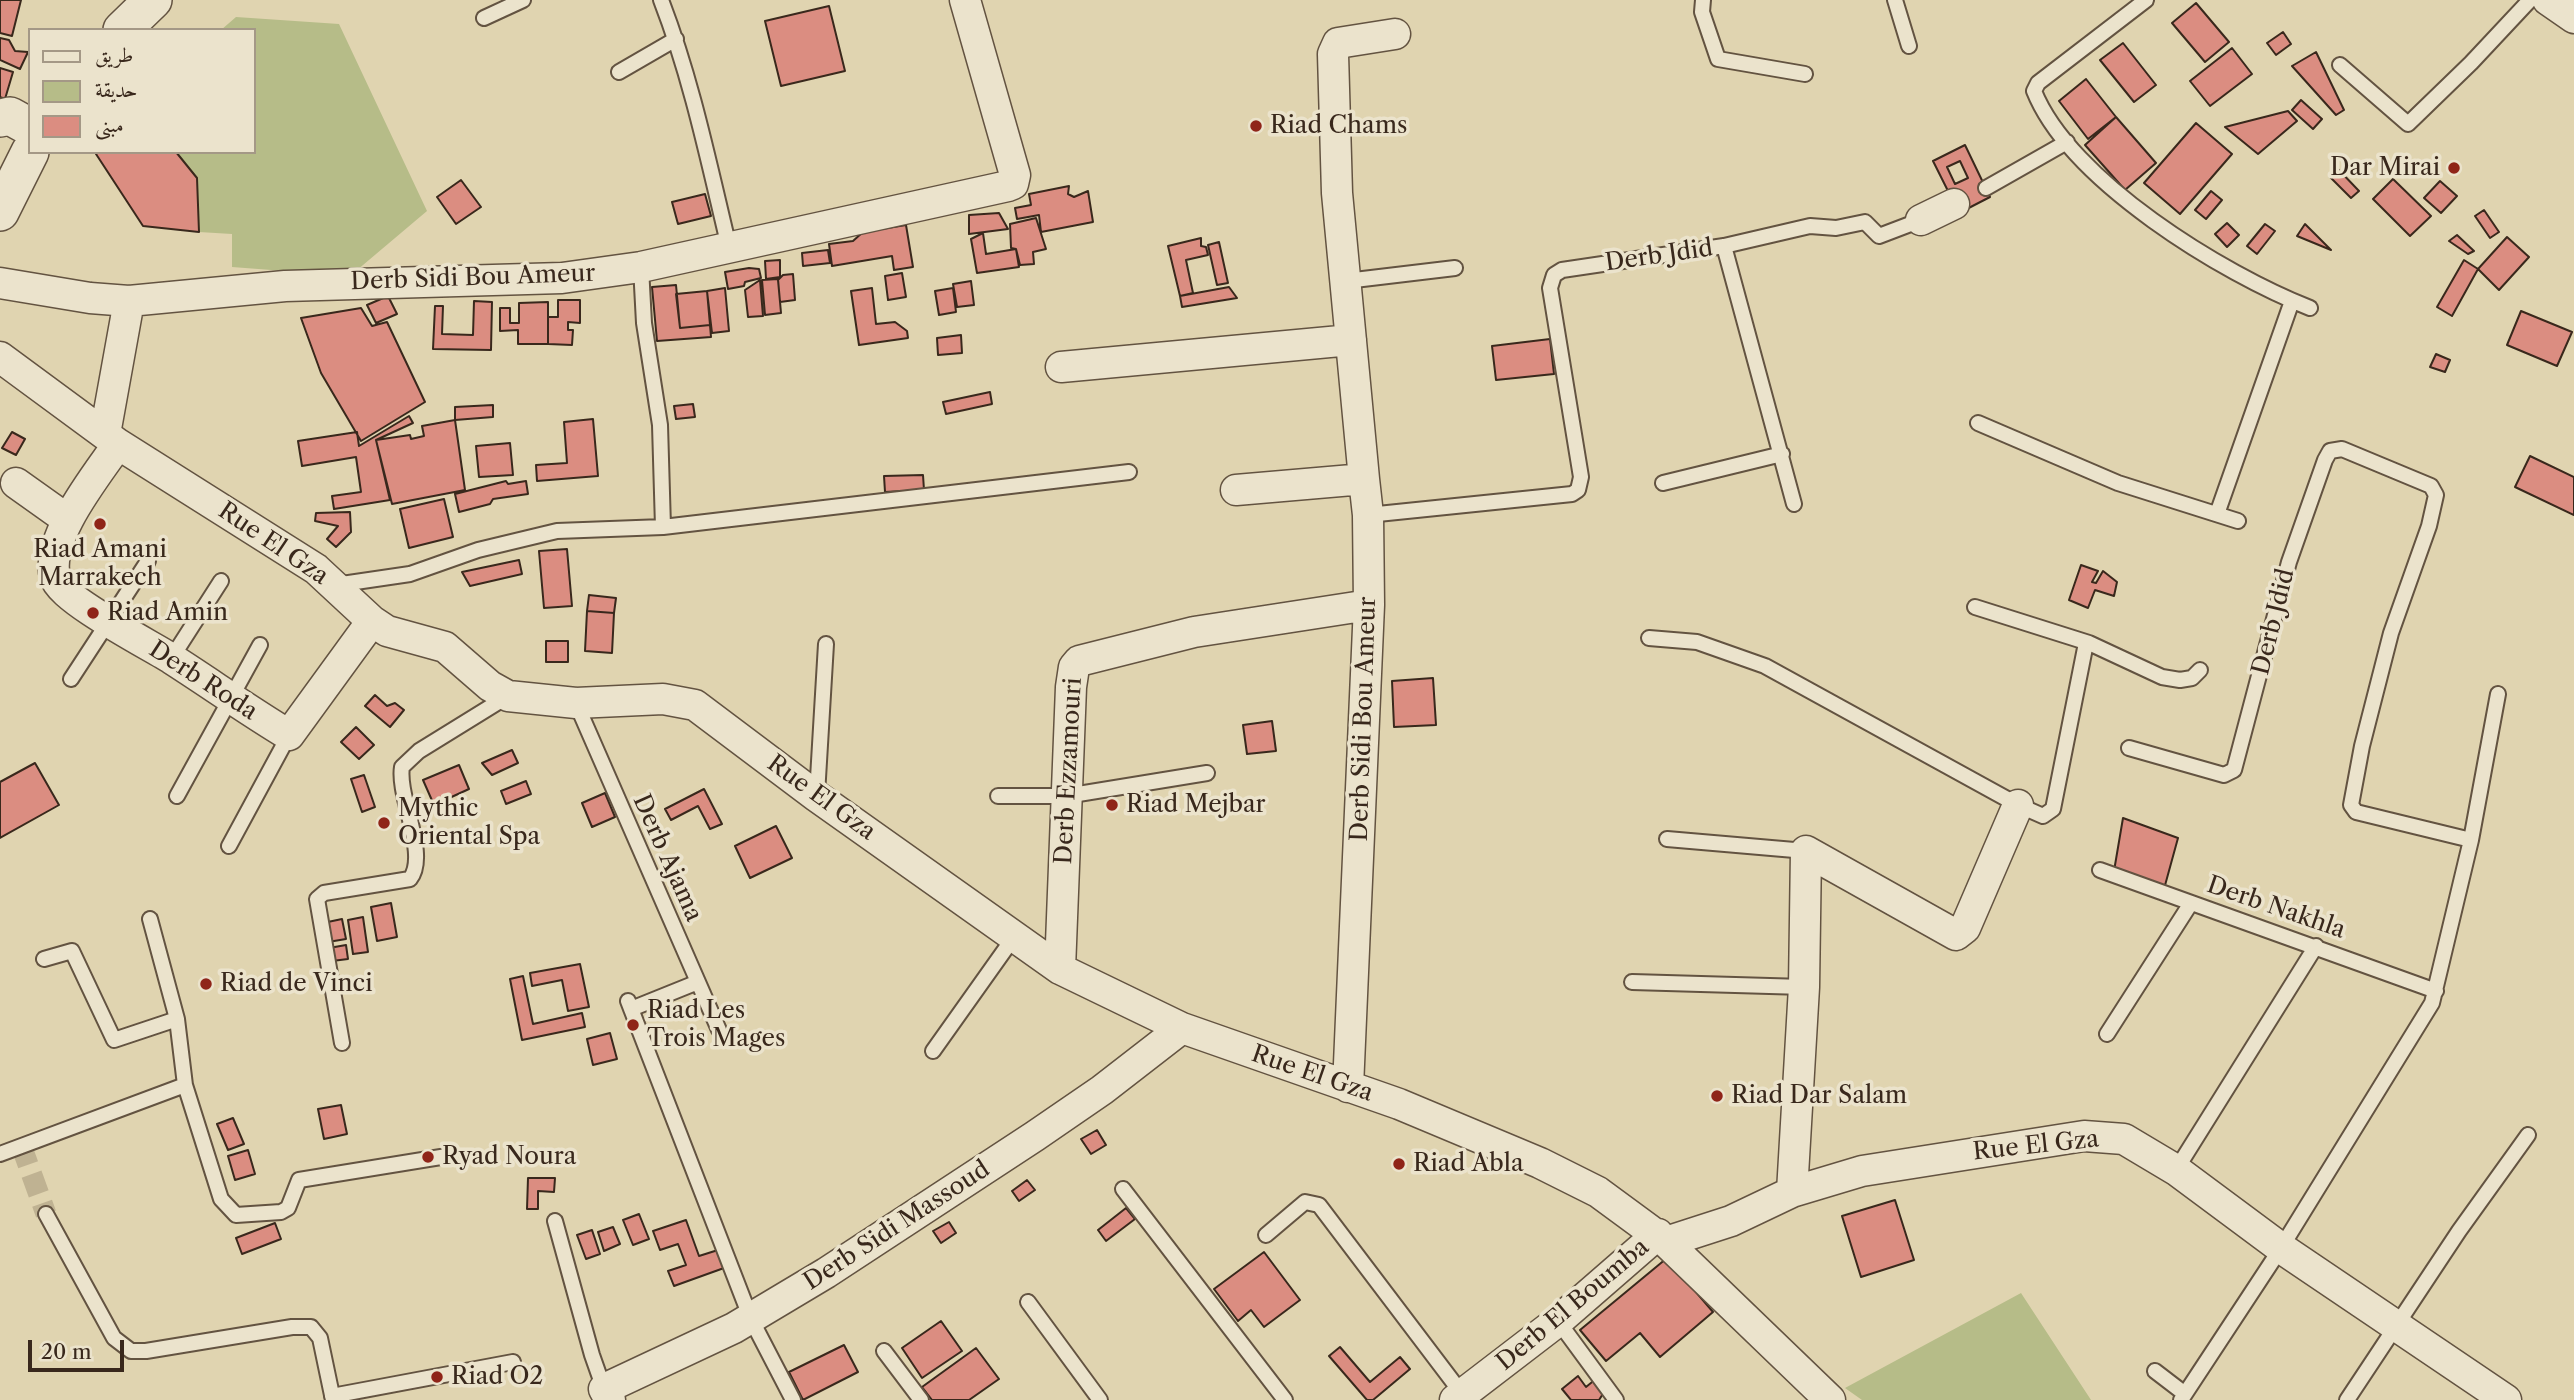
<!DOCTYPE html>
<html>
<head>
<meta charset="utf-8">
<style>
	body { margin:0 }
	#map { position:relative; width:2574px; height:1400px; overflow:hidden; background:#e0d4b0; font-family:"Libre Caslon Text",Amiri,serif }
	canvas { display:block }
	.legend { position:absolute; left:28px; top:28px; width:228px; height:126px; box-sizing:border-box; background:#ebe3cc; border:2px solid #a49886; margin:0; padding:9px 12px; list-style:none; font-size:21px; color:#39281c }
	.legend li { display:flex; align-items:center; gap:14px; height:35px }
	.legend b { width:35px; border:2px solid #a49886 }
	.scale { position:absolute; left:28px; top:1340px; width:96px; height:32px; box-sizing:border-box; border:4px solid #39281c; border-top:0; padding-left:9px; font-size:21px; line-height:24px; white-space:nowrap; color:#39281c; -webkit-text-stroke:5px #ebe3cc; paint-order:stroke }
</style>
</head>
<body>
<div id="map">
<canvas width="2574" height="1400"></canvas>
<ul class="legend">
<li><b style="height:9px;background:#ebe3cc"></b>طريق</li>
<li><b style="height:19px;background:#b6bc88"></b>حديقة</li>
<li><b style="height:19px;background:#db8d81"></b>مبنى</li>
</ul>
<div class="scale">20 m</div>
</div>
<script>
const c = document.querySelector('canvas').getContext('2d');
c.lineJoin = 'round';
function fill(path, color) { c.fillStyle = color; c.fill(path, 'evenodd'); }
function trace(path, color, width, dash) { c.strokeStyle = color; c.lineWidth = width; c.lineCap = dash ? 'butt' : 'round'; c.setLineDash(dash || []); c.stroke(path); }
function drawText(font, color, halo, rows, align = 'center') {
  c.font = font + ' "Libre Caslon Text",serif'; c.lineWidth = 7; c.setLineDash([]); c.textBaseline = 'middle'; c.strokeStyle = halo; c.fillStyle = color; for (const [text, x, y, turn = 0] of rows) {
    c.save(); c.translate(x, y); c.rotate((+turn || 0) * Math.PI / 180); c.textAlign = isNaN(turn) ? turn : align; if (halo) c.strokeText(text, 0, 0); c.fillText(text, 0, 0); c.restore();
  }
}
const green = new Path2D(`
	M236 17 339 24 427 211 350 276 232 267V234L199 232 197 178 176 152H254V30H221Z
	M2021 1293 2091 1400H1862L1845 1388Z`);
const building = new Path2D(`
	M0 0H21L12 36 0 33Z
	M2196 3 2229 42 2205 62 2172 23Z
	M829 6 845 71 781 86 765 21Z
	M2283 32 2291 44 2276 55 2267 43Z
	M0 38 9 40 15 51 28 52 20 69 0 60Z
	M2123 43 2156 85 2134 102 2100 60Z
	M2232 48 2252 74 2210 106 2190 81Z
	M2316 52 2344 110 2336 115 2292 66Z
	M0 68 13 72 5 99 0 97Z
	M2086 79 2116 117 2088 139 2059 101Z
	M2301 100 2322 119 2313 129 2292 110Z
	M2288 111 2297 121 2258 154 2225 127Z
	M2116 117 2156 163 2125 190 2085 145Z
	M2196 123 2232 154 2180 214 2144 183Z
	M1965 145 1990 197 1959 213 1933 161ZM1960 161 1968 178 1955 184 1947 167Z
	M99 152H176L197 178 199 232 143 226 96 154Z
	M2337 168 2359 191 2351 198 2329 176Z
	M2393 179 2431 216 2410 236 2373 199Z
	M461 180 481 207 456 224 437 197Z
	M2440 181 2457 196 2441 213 2424 198Z
	M1069 186 1068 194 1074 197 1088 191 1093 222 1041 232 1039 215 1017 219 1015 208 1031 205 1029 194Z
	M2211 191 2222 200 2206 219 2195 210Z
	M705 194 711 216 678 224 672 202Z
	M2484 210 2499 232 2490 238 2475 216Z
	M999 213 1008 229 969 234V215Z
	M1036 218 1046 249 1033 252 1034 264 1020 265 1016 249 1011 248 1010 224Z
	M2227 223 2239 235 2227 247 2215 234Z
	M2265 224 2275 231 2257 254 2247 246Z
	M2305 224 2331 250 2297 236Z
	M906 225 913 267 894 270 892 256 832 266 829 244 853 241 863 232Z
	M983 233 986 254 1016 249 1019 267 977 273 971 239Z
	M2457 235 2474 251 2468 254 2449 241Z
	M2507 237 2529 257 2499 290 2478 269Z
	M1201 238V246L1206 247 1208 255 1186 260 1193 293 1180 296 1168 246Z
	M1219 242 1228 283 1217 285 1208 245Z
	M828 250 830 263 803 266 802 253Z
	M780 260V277L766 279 765 261Z
	M2464 260 2478 269 2452 316 2437 307Z
	M749 268 759 269 761 278 745 282 744 286 728 289 725 272Z
	M902 273 906 297 888 300 885 276Z
	M793 274 795 300 780 302 778 280 783 275Z
	M778 279 781 313 765 315 762 280Z
	M760 280 763 316 748 317 745 290Z
	M971 281 974 305 957 307 953 284Z
	M676 285 680 328 710 325 711 337 657 341 652 287Z
	M1229 287 1237 298 1182 307 1180 296Z
	M725 288 729 331 712 333 707 291Z
	M872 288 876 324 895 322 907 331 908 338 859 345 851 291Z
	M953 288 956 312 939 315 935 291Z
	M707 291 710 325 680 328 676 294Z
	M388 296 397 314 376 323 367 305Z
	M558 300H580V323L568 322V330H573L572 345 548 344V317H558Z
	M474 301 492 302 491 350 433 349 435 306H443L442 334 473 335Z
	M548 302V344H518V330L500 331V308H510V323H519V303Z
	M361 308 372 326 387 322 425 402 361 441 321 373 301 318Z
	M2521 311 2572 332 2557 366 2507 345Z
	M961 335 962 353 938 355 937 338Z
	M1550 339 1554 374 1496 380 1492 346Z
	M2436 354 2450 360 2445 372 2430 367Z
	M990 392 992 404 946 414 943 402Z
	M693 404 695 417 676 419 674 406Z
	M493 405V417L455 420V407Z
	M409 416 413 423 376 440 390 500 334 509 332 496 361 492 356 457 302 466 298 441 357 432 359 446Z
	M593 419 598 476 537 481 536 465 567 463 564 422Z
	M455 420 465 490 392 504 376 440 410 435 411 439 424 436 422 426Z
	M12 432 25 439 16 455 2 448Z
	M510 443 513 475 479 477 476 446Z
	M2530 456 2574 477V515L2515 487Z
	M923 475 924 490 885 492 884 476Z
	M506 481 508 484 526 481 528 494 493 499 490 504 459 512 455 494Z
	M444 499 453 537 409 548 400 509Z
	M350 512 351 532 336 547 327 539 338 526 315 521 316 513Z
	M567 549 572 606 544 608 539 551Z
	M519 560 522 574 470 586 462 572Z
	M2081 565 2098 571 2092 582 2096 583 2103 571 2117 582 2114 596 2095 590 2088 608 2069 600Z
	M589 595 616 598 614 613 587 611Z
	M587 611 614 613 612 653 585 651Z
	M546 641H568V662H546Z
	M1433 678 1436 725 1394 727 1392 681Z
	M375 695 387 706 395 703 404 710 390 727 365 706Z
	M1272 721 1276 751 1247 754 1243 725Z
	M356 727 374 745 359 759 341 742Z
	M512 750 518 763 492 775 482 763Z
	M35 763 59 805 0 838V782Z
	M459 765 469 789 434 805 423 780Z
	M364 775 375 807 362 812 351 779Z
	M526 781 531 794 506 804 501 791Z
	M704 789 722 824 710 829 698 806 671 820 665 809Z
	M605 793 615 817 592 827 582 803Z
	M2123 818 2178 838 2164 889 2114 871Z
	M776 826 792 858 750 878 735 846Z
	M391 903 397 937 377 941 371 907Z
	M363 917 368 952 353 954 348 920Z
	M342 919 346 939 328 942 323 923Z
	M346 945 348 959 332 961 329 948Z
	M580 964 589 1007 568 1011 562 980 532 986 530 973Z
	M523 976 533 1024 582 1013 585 1027 522 1040 510 979Z
	M610 1033 617 1059 593 1065 587 1039Z
	M341 1105 347 1134 324 1139 318 1109Z
	M233 1118 244 1144 228 1150 217 1124Z
	M1097 1130 1106 1145 1091 1154 1081 1139Z
	M248 1150 255 1174 235 1180 228 1156Z
	M528 1178H555L554 1192 538 1191V1209H527Z
	M1027 1180 1035 1190 1019 1201 1012 1191Z
	M1895 1200 1914 1260 1861 1277 1842 1216Z
	M1126 1208 1135 1219 1106 1241 1098 1230Z
	M639 1214 649 1239 633 1245 623 1220Z
	M686 1220 699 1256 718 1250 724 1268 674 1286 668 1271 686 1265 678 1244 660 1250 653 1231Z
	M949 1222 956 1233 941 1243 933 1231Z
	M275 1223 281 1239 242 1254 236 1238Z
	M613 1227 620 1244 604 1251 598 1232Z
	M592 1230 600 1254 586 1259 577 1235Z
	M1264 1252 1300 1300 1264 1327 1251 1310 1238 1321 1214 1289Z
	M1667 1258 1713 1312 1660 1357 1640 1333 1606 1361 1580 1330Z
	M941 1321 962 1351 922 1378 902 1348Z
	M844 1345 858 1372 803 1400 789 1372Z
	M1340 1347 1370 1382 1400 1357 1410 1369 1373 1400H1367L1329 1356Z
	M976 1348 999 1379 969 1400H932L922 1387Z
	M1578 1376 1586 1387 1597 1378 1606 1389 1599 1400H1571L1562 1389Z`);
const pedestrianTunnel = new Path2D(`
	M21 1145 46 1214`);
const service = new Path2D(`
	M661 0C692 80 709 164 729 247
	M1703 0 1702 12 1718 59 1805 74
	M1895 0 1909 46
	M2146 0 2038 83 2034 91C2070 181 2223 274 2310 308
	M484 18 523 0
	M2340 65 2408 124 2471 63 2530 0
	M619 72 676 39
	M1986 188 2067 142
	M1724 246 1794 504
	M641 267 644 323 660 425 663 527
	M1346 281 1455 268
	M1978 423 2118 483 2238 521
	M1663 483 1782 454
	M2217 514 2292 301
	M1368 515 1572 494 1578 490 1581 477 1550 288 1554 275 1562 270 1724 246 1810 226 1836 228 1865 222 1879 236 1921 220
	M335 585 410 574 478 550 557 531 663 527 1129 472
	M1975 607 2089 643 2162 677 2180 680 2192 678 2200 670
	M1649 638 1697 642 1765 666 2018 805 2043 816 2053 809 2086 643
	M171 659 221 581
	M71 679 148 561
	M576 703 719 1030
	M2129 748 2224 775 2234 770 2289 562 2325 460 2330 451 2342 449 2431 486 2436 495 2429 526 2391 633 2362 746 2351 805 2356 812 2471 840
	M817 795 826 644
	M177 796 260 645
	M998 796H1066L1207 773
	M1667 839 1806 851
	M229 846 289 735
	M2100 870 2436 991
	M150 919 177 1019 185 1085
	M44 959 72 951 114 1040 177 1019
	M1632 982 1804 987
	M628 1001 751 1319 793 1400
	M631 1009 698 982
	M2107 1034 2191 903
	M342 1043 317 899 324 893 410 879C429 855 397 796 402 767L419 751 508 696
	M933 1051 1014 937
	M0 1154 185 1085 221 1199 236 1215 281 1212 288 1208 299 1180 447 1156
	M2176 1170 2316 946
	M1123 1189 1285 1400
	M46 1214 114 1338 131 1351H146L292 1327H311L320 1338 333 1400
	M555 1221 592 1355 604 1389
	M1266 1235 1305 1202 1319 1205 1463 1395
	M1028 1302 1100 1400
	M1558 1321 1616 1400
	M884 1351 921 1400
	M2155 1371 2185 1394
	M332 1396 513 1362
	M2181 1400 2281 1248 2432 1003 2471 840 2498 694
	M2347 1400 2459 1231 2528 1135`);
const minor = new Path2D(`
	M2548 0 2574 18
	M1921 220 1954 204
	M0 283 90 298 129 301 285 286 562 278 641 267 1008 186 1013 184 1015 175 965 0
	M0 357 118 444 316 569 372 621 387 631 445 647 490 686 508 696 576 703 663 699 695 705 816 796 1060 969 1182 1028 1399 1104 1540 1163 1598 1192 1666 1242 1830 1400
	M1061 367 1351 340
	M105 434 129 301
	M118 444C97 475 45 538 55 577 60 599 150 645 172 659 211 684 249 711 289 735L372 621
	M1364 479 1337 193 1333 54 1338 43 1395 34
	M16 483 68 520
	M1236 490 1364 479 1368 515 1369 605 1348 1087
	M1060 969 1071 687 1074 667 1079 661 1194 632 1369 605
	M1792 1192 1804 987 1806 851 1956 935 1965 928 2018 805
	M1666 1242 1731 1221 1792 1192 1862 1171 2084 1136 2124 1139 2176 1170 2281 1248 2506 1400
	M610 1400 604 1389 734 1328 826 1273 1035 1136 1102 1090 1182 1028
	M1455 1400 1558 1321 1658 1234`);
const tertiary = new Path2D(`
	M122 30 153 0
	M0 118 10 116 30 127
	M0 212 30 152`);
const markers = [
	[1256,126,7,"#8f2418"],
	[2454,168,7,"#8f2418"],
	[100,524,7,"#8f2418"],
	[93,613,7,"#8f2418"],
	[1112,805,7,"#8f2418"],
	[384,823,7,"#8f2418"],
	[206,984,7,"#8f2418"],
	[633,1025,7,"#8f2418"],
	[1717,1096,7,"#8f2418"],
	[428,1157,7,"#8f2418"],
	[1399,1164,7,"#8f2418"],
	[437,1377,7,"#8f2418"]
];
const poiNames = [
	["Riad Chams",1270,126],
	["Dar Mirai",2440,168,"right"],
	["Riad Amani",100,550,"center"],
	["Marrakech",100,578,"center"],
	["Riad Amin",107,613],
	["Riad Mejbar",1126,805],
	["Mythic",398,809],
	["Oriental Spa",398,837],
	["Riad de Vinci",220,984],
	["Riad Les",647,1011],
	["Trois Mages",647,1039],
	["Riad Dar Salam",1731,1096],
	["Ryad Noura",442,1157],
	["Riad Abla",1413,1164],
	["Riad O2",451,1377]
];
const streetNames = [
	["Derb Jdid",1659,256,-8],
	["Derb Sidi Bou Ameur",473,278,-2],
	["Rue El Gza",273,544,34],
	["Derb Jdid",2274,622,-76],
	["Derb Roda",203,681,33],
	["Derb Sidi Bou Ameur",1364,719,-88],
	["Derb Ezzamouri",1069,771,-87],
	["Rue El Gza",821,798,36],
	["Derb Ajama",667,858,66],
	["Derb Nakhla",2276,908,19],
	["Rue El Gza",1312,1074,19],
	["Rue El Gza",2036,1146,-6],
	["Derb Sidi Massoud",897,1226,-33],
	["Derb El Boumba",1573,1305,-40]
];
fill(green, '#b6bc88');
fill(building, '#db8d81');
trace(building, '#39281c', 2);
trace(pedestrianTunnel, '#bfb292', 21, [21, 10]);
trace(service, '#635341', 18);
trace(minor, '#635341', 33);
trace(tertiary, '#635341', 40);
trace(service, '#ebe3cc', 14);
trace(minor, '#ebe3cc', 30);
trace(tertiary, '#ebe3cc', 37);
for (const [x, y, r, color] of markers) { const dot = new Path2D(); dot.arc(x, y, r, 0, 2 * Math.PI); c.fillStyle = color; c.fill(dot); trace(dot, '#ebe3cc', 2.5); }
drawText('24px', '#39281c', '#ebe3cc', poiNames, 'left');
drawText('24px', '#39281c', '#ebe3cc', streetNames);
</script>
</body>
</html>
